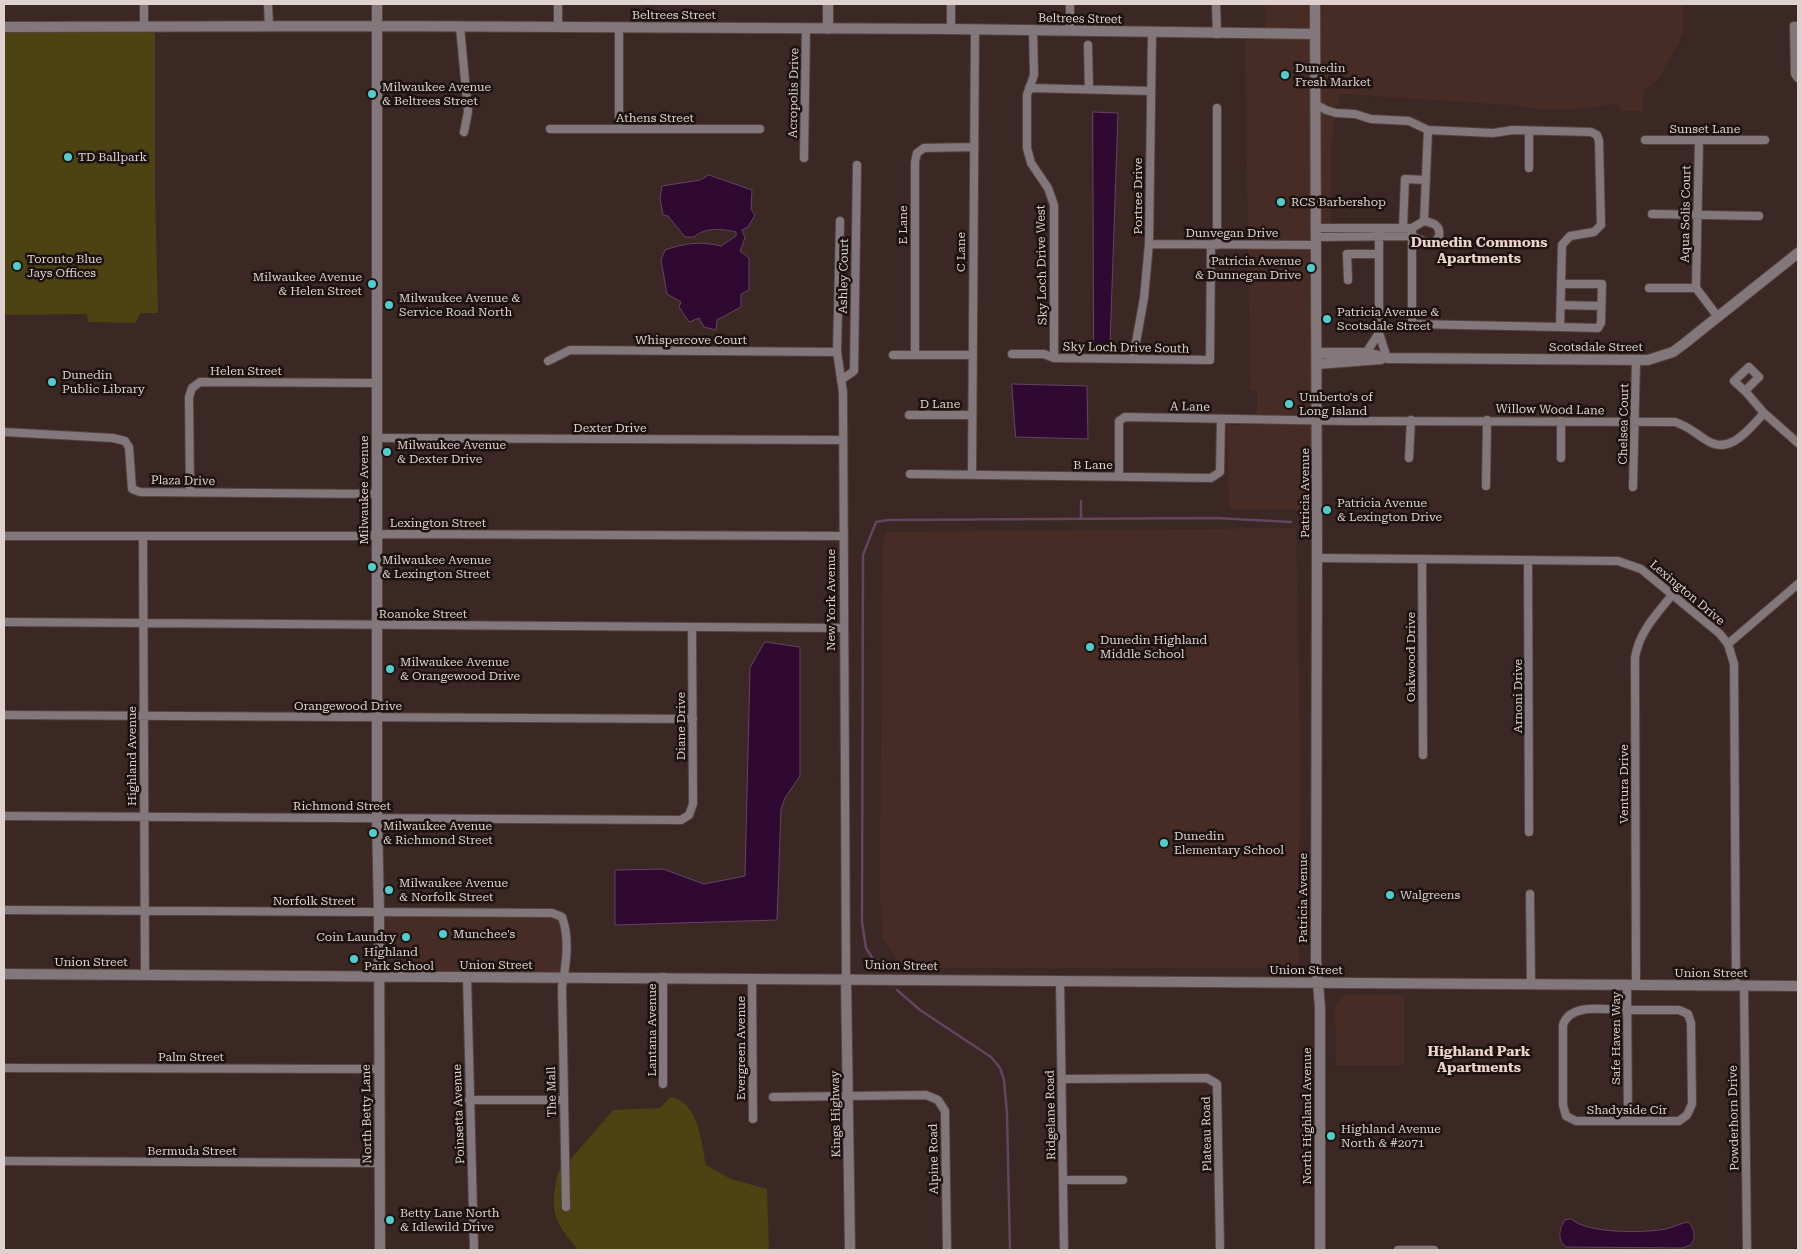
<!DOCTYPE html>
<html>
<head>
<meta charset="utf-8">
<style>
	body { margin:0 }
	#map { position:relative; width:1802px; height:1254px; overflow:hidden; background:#3b2723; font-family:"Roboto Serif",serif }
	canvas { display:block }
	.frame { position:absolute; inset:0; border:5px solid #dfd1ce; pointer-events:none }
</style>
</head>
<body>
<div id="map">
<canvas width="1802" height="1254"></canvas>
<div class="frame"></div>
</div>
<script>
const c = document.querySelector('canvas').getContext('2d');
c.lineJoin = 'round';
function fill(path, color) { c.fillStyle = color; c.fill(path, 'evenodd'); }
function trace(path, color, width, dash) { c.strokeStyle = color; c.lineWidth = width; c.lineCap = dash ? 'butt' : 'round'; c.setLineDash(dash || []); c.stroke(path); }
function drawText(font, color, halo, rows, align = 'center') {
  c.font = font + ' "Roboto Serif",serif'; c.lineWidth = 5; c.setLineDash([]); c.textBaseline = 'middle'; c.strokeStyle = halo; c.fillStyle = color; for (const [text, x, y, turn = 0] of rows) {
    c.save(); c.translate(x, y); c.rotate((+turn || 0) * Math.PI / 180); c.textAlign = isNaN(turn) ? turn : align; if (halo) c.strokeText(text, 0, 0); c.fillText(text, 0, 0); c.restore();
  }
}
const built = new Path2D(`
	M1265 4H1311V30L1266 29Z
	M1319 4H1683V35L1659 78 1643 91V111H1621L1617 104 1577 109H1538L1509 105 1343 94 1339 98V105H1333V107L1319 101Z
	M1245 38 1266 41V38L1311 39 1312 241 1248 240Z
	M1320 112 1335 117 1331 145V224H1320Z
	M1248 249 1312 250 1313 415 1257 414V390H1250Z
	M1227 425H1313V510L1229 509Z
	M1296 528 1300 745 1299 968H901L883 938 880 895 882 549 886 532Z
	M383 917 552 918 559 920 562 929 561 972H383Z
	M1344 995H1404V1065H1336L1335 1005Z`);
const green = new Path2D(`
	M4 31 155 32V191L158 313H141L135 323 88 322 87 314 4 315Z
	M670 1097C699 1101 701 1142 706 1165L731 1179 767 1189 769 1250H578C552 1219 550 1211 558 1172L561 1169 562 1211H569V1161L613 1110 660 1108Z`);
const water = new Path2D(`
	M1093 112 1118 113 1110 345 1094 347Z
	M709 175 752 190 751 209 755 215 748 227 742 230 745 238 740 251 749 258V290L741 294V307L717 320 716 330 704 327 699 318 689 322 679 307 681 302 667 294 661 260 665 250C684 243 702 241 721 246L736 236V232C722 229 705 227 694 237H685L668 216 663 215 660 198 662 186 700 180Z
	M1012 384 1087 386 1088 439 1016 437Z
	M765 642 800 647V776L785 798 781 809 777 920 615 925V870L663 869 704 884 745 876 750 668Z
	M1571 1219C1588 1234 1644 1233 1666 1229 1674 1227 1681 1223 1688 1222 1695 1228 1696 1238 1691 1245L1682 1248 1566 1247C1557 1241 1559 1228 1565 1220Z`);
const stream = new Path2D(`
	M1081 501V519
	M878 967 866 948 862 922 863 555 876 522 887 520 1216 518 1291 522
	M897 990 920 1010 991 1057 1000 1068 1004 1080 1007 1114 1010 1250`);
const minor = new Path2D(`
	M268 4 269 27
	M558 4V27
	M1070 4V31
	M1216 4 1217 34
	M1798 26H1794L1795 74 1798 78
	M144 27V4
	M460 27 468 112 464 132
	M619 27V129
	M951 29V4
	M1033 30 1034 75 1027 95V148L1031 163 1048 188 1054 205V358
	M1088 45 1089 89
	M1029 88 1151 91
	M1315 104 1326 110 1336 113 1355 114 1371 119 1409 121 1428 130 1493 133 1513 130 1591 132 1597 135 1599 141 1601 225 1594 232 1570 236 1562 245 1560 327 1412 324V228
	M1217 108V245
	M550 129H760
	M1645 140H1765
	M804 158 806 28
	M1529 168V131
	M1652 214 1759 216
	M840 221 837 352 843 392 846 978
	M1316 228H1412L1424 221 1428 130
	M1403 228 1405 179 1426 180
	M1379 234V333L1387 358
	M1316 237 1412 236 1425 242H1435L1439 236C1441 225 1433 223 1424 221
	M1149 244 1316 245
	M1348 280 1347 254H1379
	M1649 288H1696
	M1696 288 1699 141
	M1696 288 1718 317
	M1561 305 1601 306
	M1560 327 1598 328 1601 323 1602 284H1561
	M1366 353 1379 333
	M1012 354H1044L1054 358 1210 360 1211 245
	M893 355H971
	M915 355V162L917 153 924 148 973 147
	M1133 359 1144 298 1149 244 1152 33
	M548 361 570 350 837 352
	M1749 367 1759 377 1745 391 1734 381Z
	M841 380 854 371 857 165
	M1745 391 1764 413 1798 443
	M909 415H972
	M4 432 113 438 125 441 129 447 132 489 140 492 376 494
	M377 438 842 440
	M1409 458 1411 420
	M1561 458V421
	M910 474 1211 478 1220 472 1221 419
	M972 475 975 29
	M1119 476V421L1125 417 1348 421 1675 422C1688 426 1695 433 1706 440 1730 456 1749 429 1764 413
	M1486 486 1487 420
	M1633 487 1636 361
	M190 492 189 397 192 388 200 382 377 383
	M4 536H363L389 534 843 536
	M143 537 145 975
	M1317 558 1618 561 1641 569 1720 634 1728 644 1734 664 1736 985
	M1422 559 1423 755
	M1528 560 1529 832
	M4 622 843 628
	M1728 644 1798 584
	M4 715 693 719
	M4 816 681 820 689 815 693 804 692 627
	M1530 894 1531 984
	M4 910 552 913 562 917C570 938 566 965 562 987L566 1207
	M467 977 474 1250
	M663 977V1084
	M752 978 753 1119
	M1060 980 1064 1250
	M1627 985 1628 1121
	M1636 985 1635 658C1639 632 1656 615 1672 595
	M1744 986 1747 1250
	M1627 1010H1679L1688 1014 1691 1023 1692 1104 1687 1115 1679 1121H1576L1566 1116 1563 1105V1025C1570 1002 1607 1010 1627 1010Z
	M4 1068 379 1069
	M1062 1079 1207 1078 1217 1084 1220 1250
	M773 1097 926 1095 938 1100 945 1111 947 1250
	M469 1100H564
	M4 1161 380 1163
	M1063 1180H1123
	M1398 1250H1434`);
const tertiary = new Path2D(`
	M377 4V818L379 912 380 1250
	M1315 4 1317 548 1316 961 1320 1007V1250
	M4 27 377 26 951 29 1315 34
	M828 29V4
	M1317 353H1366L1387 358 1648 360 1673 352 1685 343 1798 253
	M1317 364 1381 359
	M4 974 1798 986
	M846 978 850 1250`);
const markers = [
	[1285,75,5,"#52cdce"],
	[372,94,5,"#52cdce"],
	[68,157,5,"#52cdce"],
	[1281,202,5,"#52cdce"],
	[17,266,5,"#52cdce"],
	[1311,268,5,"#52cdce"],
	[372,284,5,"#52cdce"],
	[389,305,5,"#52cdce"],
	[1327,319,5,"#52cdce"],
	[52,382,5,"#52cdce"],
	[1289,404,5,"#52cdce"],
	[387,452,5,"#52cdce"],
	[1327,510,5,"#52cdce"],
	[372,567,5,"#52cdce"],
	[1090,647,5,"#52cdce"],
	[390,669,5,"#52cdce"],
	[373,833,5,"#52cdce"],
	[1164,843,5,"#52cdce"],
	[389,890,5,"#52cdce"],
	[1390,895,5,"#52cdce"],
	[443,934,5,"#52cdce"],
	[406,937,5,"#52cdce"],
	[354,959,5,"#52cdce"],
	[1331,1136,5,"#52cdce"],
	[390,1220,5,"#52cdce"]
];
const streetNames = [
	["Beltrees Street",674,15],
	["Beltrees Street",1080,19,1],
	["Acropolis Drive",794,93,-89],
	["Athens Street",655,118],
	["Sunset Lane",1705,129],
	["Portree Drive",1138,196,-90],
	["Aqua Solis Court",1686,214,-89],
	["E Lane",903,225,-90],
	["Dunvegan Drive",1232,233],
	["C Lane",961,252,-90],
	["Sky Loch Drive West",1042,265,-91],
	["Ashley Court",844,276,-89],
	["Whispercove Court",691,340],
	["Scotsdale Street",1596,347],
	["Sky Loch Drive South",1126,348,1],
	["Helen Street",246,371],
	["D Lane",940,404],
	["A Lane",1190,407,1],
	["Willow Wood Lane",1550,410,1],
	["Chelsea Court",1624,424,-89],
	["Dexter Drive",610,428],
	["B Lane",1093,465],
	["Plaza Drive",183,481,1],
	["Milwaukee Avenue",364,490,-90],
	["Patricia Avenue",1305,493,-90],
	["Lexington Street",438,523],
	["Lexington Drive",1687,593,40],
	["New York Avenue",831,600,-90],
	["Roanoke Street",423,614],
	["Oakwood Drive",1411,657,-90],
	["Arnoni Drive",1518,696,-90],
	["Orangewood Drive",348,706],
	["Diane Drive",681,726,-90],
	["Highland Avenue",132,756,-90],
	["Ventura Drive",1624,784,-90],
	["Richmond Street",342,806],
	["Patricia Avenue",1303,898,-90],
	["Norfolk Street",314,901],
	["Union Street",91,962],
	["Union Street",496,965],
	["Union Street",901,966,1],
	["Union Street",1306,970],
	["Union Street",1711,973],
	["Lantana Avenue",652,1030,-90],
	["Safe Haven Way",1616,1038,-90],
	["Evergreen Avenue",741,1048,-90],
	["Palm Street",191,1057],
	["The Mall",552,1092,-91],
	["Shadyside Cir",1627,1110],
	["North Betty Lane",367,1114,-91],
	["Poinsetta Avenue",459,1114,-92],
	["Kings Highway",836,1114,-91],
	["Ridgelane Road",1051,1115,-91],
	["North Highland Avenue",1307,1116,-90],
	["Powderhorn Drive",1734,1118,-91],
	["Plateau Road",1207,1134,-91],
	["Bermuda Street",192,1151],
	["Alpine Road",934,1159,-91]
];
const poiNames = [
	["Dunedin",1295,68],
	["Fresh Market",1295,82],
	["Milwaukee Avenue",382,87],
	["& Beltrees Street",382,101],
	["TD Ballpark",78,157],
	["RCS Barbershop",1291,202],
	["Toronto Blue",27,259],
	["Jays Offices",27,273],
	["Patricia Avenue",1301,261,"right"],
	["& Dunnegan Drive",1301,275,"right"],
	["Milwaukee Avenue",362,277,"right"],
	["& Helen Street",362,291,"right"],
	["Milwaukee Avenue &",399,298],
	["Service Road North",399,312],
	["Patricia Avenue &",1337,312],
	["Scotsdale Street",1337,326],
	["Dunedin",62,375],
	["Public Library",62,389],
	["Umberto's of",1299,397],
	["Long Island",1299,411],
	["Milwaukee Avenue",397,445],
	["& Dexter Drive",397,459],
	["Patricia Avenue",1337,503],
	["& Lexington Drive",1337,517],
	["Milwaukee Avenue",382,560],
	["& Lexington Street",382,574],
	["Dunedin Highland",1100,640],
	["Middle School",1100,654],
	["Milwaukee Avenue",400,662],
	["& Orangewood Drive",400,676],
	["Milwaukee Avenue",383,826],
	["& Richmond Street",383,840],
	["Dunedin",1174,836],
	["Elementary School",1174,850],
	["Milwaukee Avenue",399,883],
	["& Norfolk Street",399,897],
	["Walgreens",1400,895],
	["Munchee's",453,934],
	["Coin Laundry",396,937,"right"],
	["Highland",364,952],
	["Park School",364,966],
	["Highland Avenue",1341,1129],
	["North & #2071",1341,1143],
	["Betty Lane North",400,1213],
	["& Idlewild Drive",400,1227]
];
const neighbourhoodNames = [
	["Dunedin Commons",1479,243],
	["Apartments",1479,259],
	["Highland Park",1479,1052],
	["Apartments",1479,1068]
];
fill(built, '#472c26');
fill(green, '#4c4212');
fill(water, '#2f0931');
trace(water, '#644560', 1);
trace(stream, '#644560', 2.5);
trace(minor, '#55423e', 10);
trace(tertiary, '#55423e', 12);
trace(minor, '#82777a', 8);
trace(tertiary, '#82777a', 10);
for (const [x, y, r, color] of markers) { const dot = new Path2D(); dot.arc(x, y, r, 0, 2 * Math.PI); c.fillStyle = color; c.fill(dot); trace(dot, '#1c1311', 2); }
drawText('12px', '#dfd1ce', '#1c1311', streetNames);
drawText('12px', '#dfd1ce', '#1c1311', poiNames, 'left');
drawText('bold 14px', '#edd1cc', '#1c1311', neighbourhoodNames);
</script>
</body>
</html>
